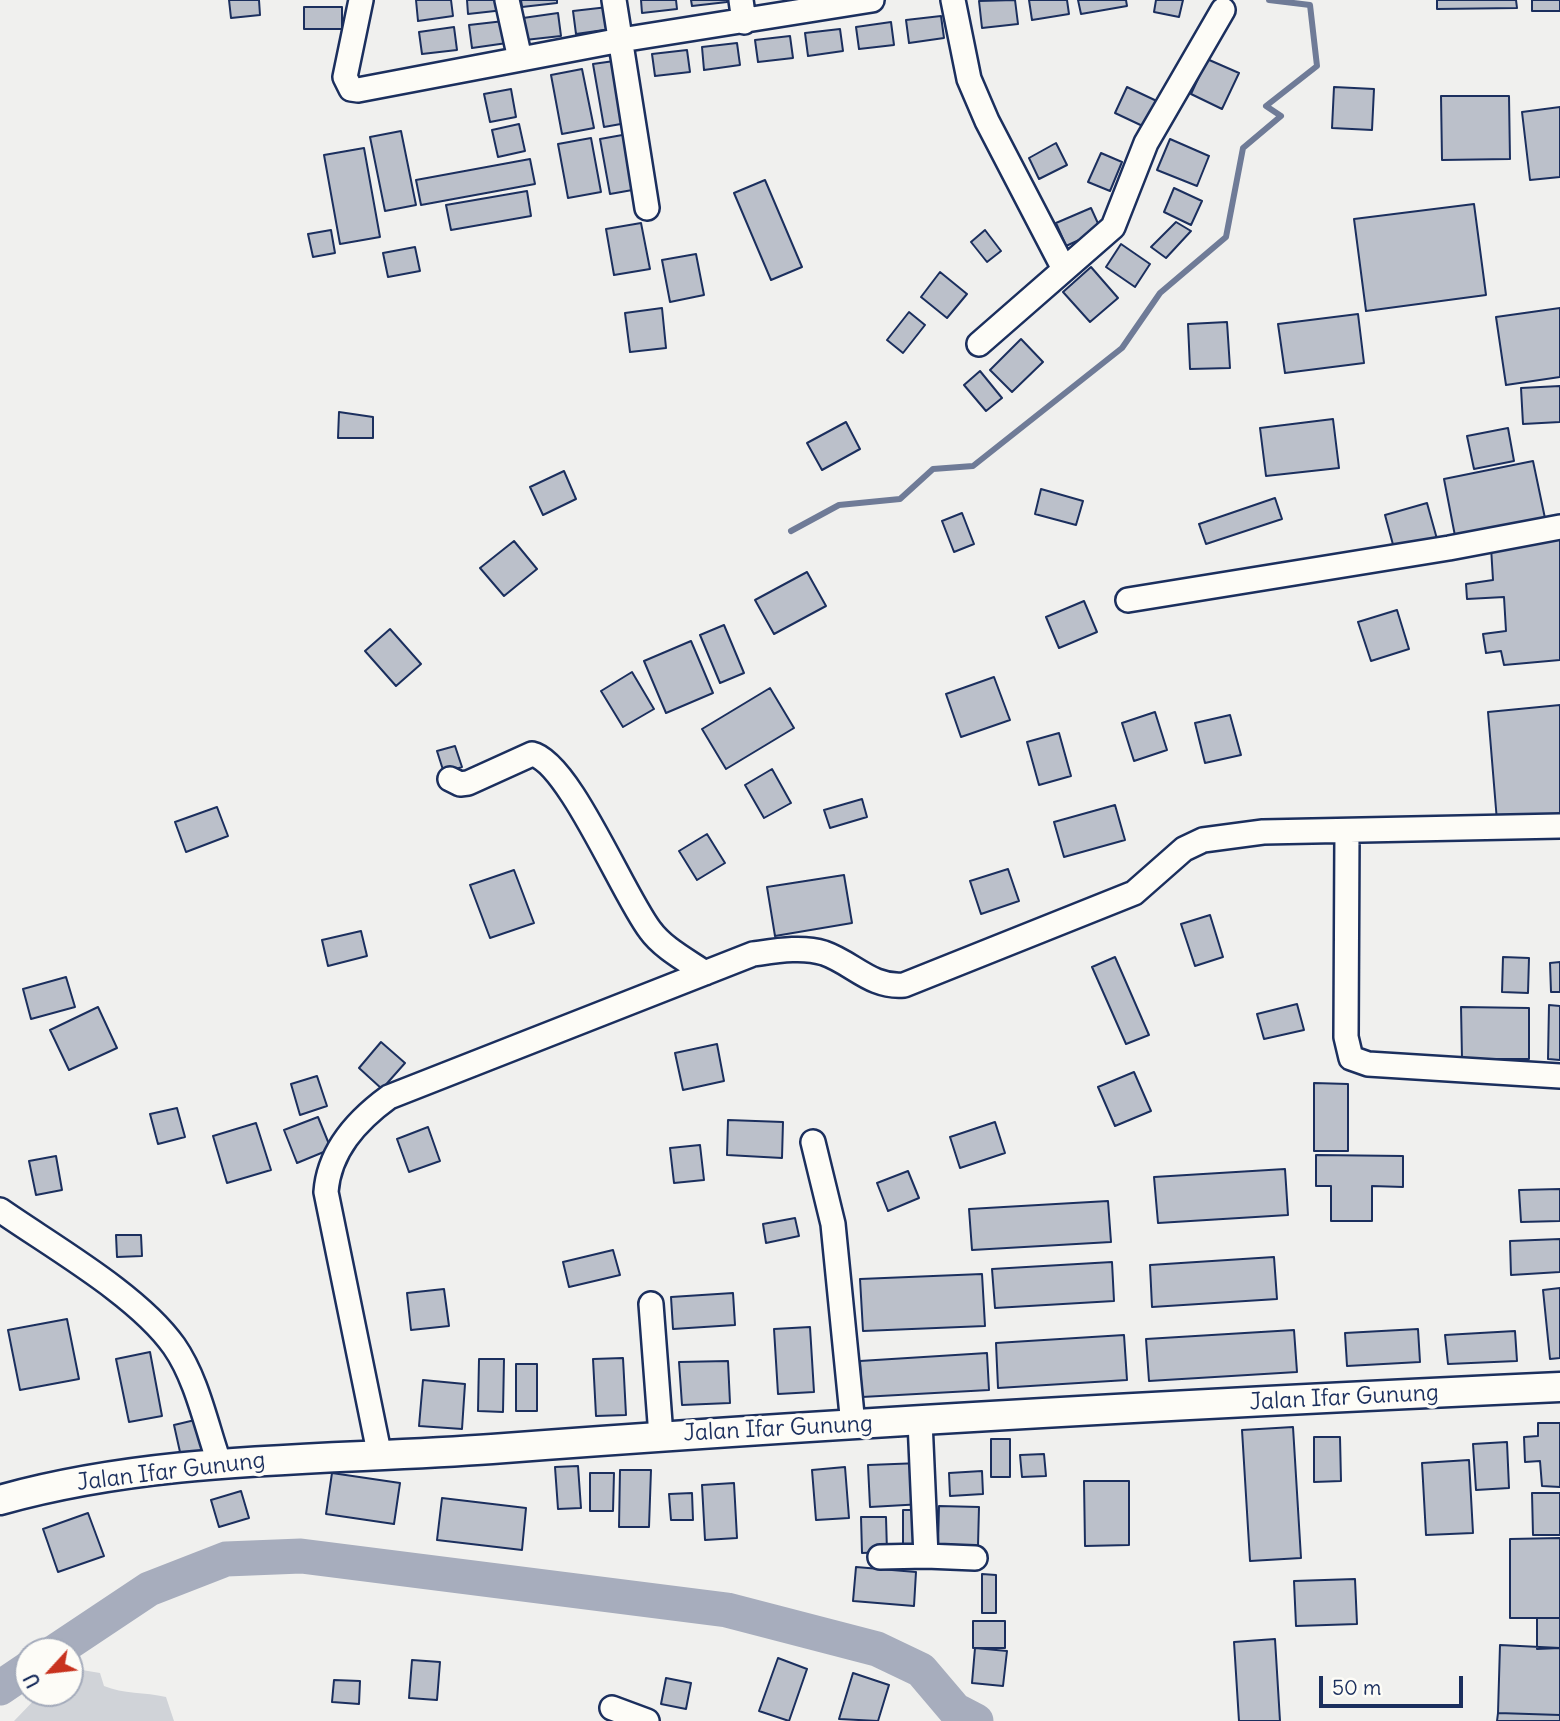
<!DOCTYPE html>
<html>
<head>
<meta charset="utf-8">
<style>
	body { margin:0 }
	#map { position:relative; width:1560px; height:1721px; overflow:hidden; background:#f0f0ee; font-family:Delius,sans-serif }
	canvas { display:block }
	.north { position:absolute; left:14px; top:1637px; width:70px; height:70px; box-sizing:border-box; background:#fdfcf7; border:2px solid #a3aaba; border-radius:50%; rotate:243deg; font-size:19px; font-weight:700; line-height:28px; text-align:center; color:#1b2f5e }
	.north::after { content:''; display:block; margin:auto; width:24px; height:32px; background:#c8321e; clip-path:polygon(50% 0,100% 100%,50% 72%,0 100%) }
	.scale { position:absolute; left:1319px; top:1676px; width:144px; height:32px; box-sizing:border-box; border:4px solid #1b2f5e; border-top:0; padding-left:9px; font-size:21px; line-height:24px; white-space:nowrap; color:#1b2f5e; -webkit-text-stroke:5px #fdfcf7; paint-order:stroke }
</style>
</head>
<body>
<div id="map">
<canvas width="1560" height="1721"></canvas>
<div class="north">U</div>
<div class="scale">50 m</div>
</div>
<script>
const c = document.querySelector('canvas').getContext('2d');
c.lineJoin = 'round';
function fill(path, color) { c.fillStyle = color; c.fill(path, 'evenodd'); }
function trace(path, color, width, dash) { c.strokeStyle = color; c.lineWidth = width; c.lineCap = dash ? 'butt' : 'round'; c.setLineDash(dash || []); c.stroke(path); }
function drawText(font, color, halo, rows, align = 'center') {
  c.font = font + ' Delius,sans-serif'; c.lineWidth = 7; c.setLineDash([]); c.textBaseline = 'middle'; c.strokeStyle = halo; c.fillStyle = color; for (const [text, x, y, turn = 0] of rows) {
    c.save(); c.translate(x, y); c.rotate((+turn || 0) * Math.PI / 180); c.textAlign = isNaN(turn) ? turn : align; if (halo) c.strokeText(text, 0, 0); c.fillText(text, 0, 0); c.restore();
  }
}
const green = new Path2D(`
	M70 1668 100 1673 104 1686C123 1694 145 1692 166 1697L174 1721H14L41 1693H70Z`);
const stream = new Path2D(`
	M791 531 839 505 900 499 933 469 973 466 1122 348 1160 293 1226 237 1243 148 1281 116 1266 106 1317 66 1310 5 1269 0`);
const river = new Path2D(`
	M56 1651 149 1589 226 1559 301 1556 727 1610 877 1649 921 1670 955 1710 976 1721
	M0 1688 28 1669`);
const building = new Path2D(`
	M229 0H259L260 15 231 18Z
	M416 0H451L453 16 418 21Z
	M467 0H502L504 10 468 14Z
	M521 0H557V3L522 7Z
	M641 0H676L677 9 642 13Z
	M691 0H727V2L692 6Z
	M1015 0 1018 24 982 28 979 1Z
	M1029 0H1067L1069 14 1032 20Z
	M1078 0H1126L1127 6 1081 14Z
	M1156 0H1183L1179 17 1154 12Z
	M1437 0H1516L1517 8 1437 9Z
	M1532 0H1560V11H1532Z
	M304 7H342V29H304Z
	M608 7 611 29 576 34 573 11Z
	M558 13 561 36 525 40 523 18Z
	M941 16 944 38 909 43 906 20Z
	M504 21 507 43 472 48 469 25Z
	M891 22 894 45 859 49 856 27Z
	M454 27 457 50 422 54 419 32Z
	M840 29 843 51 808 56 805 33Z
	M790 36 793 58 758 62 755 40Z
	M737 43 740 65 704 70 702 47Z
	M687 50 690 72 655 76 652 54Z
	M1207 59 1239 73 1222 109 1191 94Z
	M621 60 632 122 604 127 593 64Z
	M582 69 594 128 562 134 551 75Z
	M1127 87 1161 103 1149 129 1115 113Z
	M1334 87 1374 89 1372 130 1332 128Z
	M511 89 516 117 490 122 484 94Z
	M1441 96H1509L1510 159 1442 160Z
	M1560 107V177L1530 180 1522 112Z
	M519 124 525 151 498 157 492 130Z
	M401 131 416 205 385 211 370 137Z
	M628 134 638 189 610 194 600 139Z
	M591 138 601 192 568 198 558 144Z
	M1170 139 1209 156 1197 186 1157 170Z
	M1056 143 1067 165 1039 179 1029 158Z
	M364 148 380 237 340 244 324 155Z
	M1101 153 1122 162 1110 191 1088 182Z
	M530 159 535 184 421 205 416 180Z
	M765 180 802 267 771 280 734 193Z
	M1174 188 1202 201 1191 225 1164 212Z
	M527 191 531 216 451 230 446 205Z
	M1474 204 1486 295 1366 311 1354 219Z
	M1091 208 1101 230 1066 246 1056 223Z
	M1176 222 1191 231 1166 258 1151 247Z
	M641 223 650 269 614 275 606 229Z
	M331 230 335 253 313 257 308 234Z
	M985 230 1001 251 987 262 971 242Z
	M1121 244 1150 264 1135 287 1106 267Z
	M415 247 420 271 388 277 383 253Z
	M696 254 704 295 670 302 662 260Z
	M1091 267 1118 298 1090 322 1063 292Z
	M940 272 967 294 947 318 921 297Z
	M662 308 666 348 630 352 625 313Z
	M1560 308V377L1506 385 1496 317Z
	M909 312 925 325 903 353 887 340Z
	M1358 314 1364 363 1285 373 1278 324Z
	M1227 322 1230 368 1190 369 1188 324Z
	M1021 339 1043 362 1012 392 990 370Z
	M980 371 1002 398 986 411 964 385Z
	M1560 386V422L1523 424 1521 388Z
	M339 412 373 417V438H338Z
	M1333 419 1339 468 1266 476 1260 428Z
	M846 422 860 449 822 470 807 443Z
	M1508 428 1514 461 1474 469 1467 436Z
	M1533 461 1546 523 1456 541 1444 479Z
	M564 471 576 499 543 515 530 487Z
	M1041 489 1083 501 1076 525 1035 514Z
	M1275 498 1282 519 1206 544 1199 524Z
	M1427 503 1437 539 1395 552 1385 515Z
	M962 513 974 544 954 552 942 521Z
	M1560 534V660L1504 665 1501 651 1486 653 1483 634 1506 631 1504 597 1467 599 1466 584 1493 580 1491 547Z
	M514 541 537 569 504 596 480 568Z
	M807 572 826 606 774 634 755 600Z
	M1084 601 1097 632 1059 648 1046 617Z
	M1397 610 1409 649 1371 661 1358 622Z
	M724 625 744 673 720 683 700 635Z
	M390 629 421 664 396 686 365 651Z
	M691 641 713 693 666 713 644 661Z
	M632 672 654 709 623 727 601 691Z
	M994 677 1010 720 961 737 946 694Z
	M770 688 794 728 726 769 702 729Z
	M1560 705V817L1497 821 1488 712Z
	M1155 712 1167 750 1134 761 1122 723Z
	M1230 715 1241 755 1205 763 1195 723Z
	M1059 733 1071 776 1039 785 1027 742Z
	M455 746 462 767 444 773 437 751Z
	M772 769 791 803 764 818 745 785Z
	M862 799 867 817 830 828 824 810Z
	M1115 805 1125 840 1064 857 1054 822Z
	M217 807 228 836 186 852 175 822Z
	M707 834 725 863 697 880 679 851Z
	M1008 869 1019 901 981 914 970 881Z
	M514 870 534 923 490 938 470 885Z
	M844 875 852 923 775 936 767 887Z
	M1210 915 1223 957 1195 966 1181 924Z
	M361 931 367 956 328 966 322 940Z
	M1115 957 1149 1035 1126 1044 1092 967Z
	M1503 957 1529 958 1528 993 1502 992Z
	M1560 962V992H1551L1550 963Z
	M66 977 75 1007 31 1019 23 989Z
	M1297 1004 1304 1030 1264 1039 1257 1014Z
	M1549 1005 1560 1006V1060L1548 1059Z
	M98 1007 117 1048 69 1070 50 1030Z
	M1461 1007 1529 1008V1059H1462Z
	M381 1042 405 1063 382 1089 359 1068Z
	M717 1044 724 1081 683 1090 675 1053Z
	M1134 1072 1151 1111 1115 1126 1098 1087Z
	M317 1076 327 1106 300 1115 291 1084Z
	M1314 1083 1348 1084V1151H1314Z
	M177 1108 185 1137 158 1144 150 1114Z
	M318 1117 331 1149 297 1163 284 1130Z
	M728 1120 783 1122 782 1158 727 1155Z
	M995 1122 1005 1153 960 1168 950 1137Z
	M256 1123 271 1170 227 1183 213 1136Z
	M428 1127 440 1161 409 1172 397 1139Z
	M700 1145 704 1180 674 1183 670 1148Z
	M1316 1155 1403 1156V1187L1372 1186V1221H1331V1186H1316Z
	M56 1156 62 1190 36 1195 29 1161Z
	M1285 1169 1288 1215 1158 1223 1154 1177Z
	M908 1171 919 1198 888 1211 877 1183Z
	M1560 1189V1221L1521 1222 1519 1190Z
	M1108 1201 1111 1242 972 1250 969 1209Z
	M795 1218 799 1236 766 1243 763 1224Z
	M116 1235H141L142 1256 117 1257Z
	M1560 1239V1272L1511 1275 1510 1241Z
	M613 1250 620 1275 569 1287 563 1262Z
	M1274 1257 1277 1299 1152 1307 1150 1265Z
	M1112 1262 1114 1301 995 1308 992 1269Z
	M982 1274 985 1326 863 1331 860 1279Z
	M1560 1288V1358L1550 1359 1543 1290Z
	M444 1289 449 1326 411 1330 407 1293Z
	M733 1293 735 1325 673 1329 671 1297Z
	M67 1319 79 1379 20 1390 8 1330Z
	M810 1327 814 1392 778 1394 774 1329Z
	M1418 1329 1420 1362 1347 1366 1345 1333Z
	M1294 1330 1297 1372 1149 1381 1146 1339Z
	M1515 1331 1517 1361 1448 1364 1445 1335Z
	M1124 1335 1127 1380 998 1388 996 1343Z
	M150 1352 162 1416 129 1422 116 1359Z
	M987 1353 989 1390 862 1397 860 1361Z
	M623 1358 626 1415 596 1416 593 1359Z
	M479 1359H504L503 1412 478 1411Z
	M728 1361 730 1403 682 1405 679 1362Z
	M516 1364H537V1411H516Z
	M423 1380 465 1384 462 1429 419 1426Z
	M195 1420 204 1456 182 1461 174 1425Z
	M1538 1423H1560V1487L1542 1486 1540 1461 1525 1462 1524 1437 1538 1436Z
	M1293 1427 1301 1558 1250 1561 1242 1430Z
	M1314 1437H1340L1341 1481 1314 1482Z
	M991 1439H1010V1477H991Z
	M1507 1442 1509 1488 1476 1490 1473 1444Z
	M1044 1454 1046 1476 1022 1477 1020 1455Z
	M1469 1460 1473 1533 1426 1535 1422 1463Z
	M921 1463 923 1504 870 1507 868 1465Z
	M578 1466 581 1508 558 1509 555 1467Z
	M845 1467 849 1518 816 1520 812 1470Z
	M620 1470H651L649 1527H619Z
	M982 1471 983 1494 950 1496 949 1473Z
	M332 1473 400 1483 394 1524 326 1514Z
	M590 1473H614L613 1511H590Z
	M1084 1481H1129V1545L1085 1546Z
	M734 1483 737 1538 705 1540 702 1485Z
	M241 1491 249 1518 219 1527 211 1500Z
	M692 1493 693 1520H671L669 1494Z
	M1532 1493H1560V1535H1533Z
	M442 1498 526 1508 522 1550 437 1540Z
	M939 1506 979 1507 978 1546 938 1544Z
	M903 1510H920L921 1544H903Z
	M88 1513 104 1556 58 1572 43 1529Z
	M861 1517H886L887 1552 862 1553Z
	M1560 1538V1618H1510V1539Z
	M856 1567 916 1572 914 1606 853 1601Z
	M982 1574 996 1575V1613H982Z
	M1355 1579 1357 1624 1296 1626 1294 1581Z
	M1537 1618H1560V1648L1537 1649Z
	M973 1621H1005V1648H973Z
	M1275 1639 1280 1721H1239L1234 1642Z
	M1500 1645 1560 1648V1715L1498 1713Z
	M975 1648 1007 1651 1003 1686 972 1683Z
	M778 1658 807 1669 789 1721 759 1711Z
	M412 1660 440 1662 437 1700 409 1698Z
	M853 1673 889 1685 878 1721 839 1719Z
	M666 1678 691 1683 686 1709 661 1704Z
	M334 1680 360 1681 359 1704 332 1702Z
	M1498 1713 1560 1715V1721H1497Z`);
const minor = new Path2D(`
	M361 0 345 77 351 89 358 90 621 40 872 0
	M507 0 520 59
	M614 0 647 208
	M741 0 744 22
	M953 0 969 79 987 121 1064 269
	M979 344 1113 227 1146 143 1223 10
	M1128 600 1449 548 1560 527
	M450 779 460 784 468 783 532 754C569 762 623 895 650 930 663 948 686 960 705 973
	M1347 831 1346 1037 1351 1058 1368 1064 1560 1076
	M813 1142 833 1224 853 1425
	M0 1210C53 1247 138 1295 174 1346 197 1379 206 1425 219 1462
	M651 1304 661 1436
	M920 1421 926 1556 975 1558
	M380 1457 326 1192C329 1151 356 1121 389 1097L753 954C775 951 802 946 824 953 853 963 871 988 904 985L1134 893 1184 849 1203 840 1263 832 1560 826
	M880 1557 926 1556
	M612 1708 647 1721`);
const tertiary = new Path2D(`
	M0 1500C160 1455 328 1461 492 1449 847 1422 1204 1403 1560 1387`);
const streetNames = [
	["Jalan Ifar Gunung",1344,1398,-3],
	["Jalan Ifar Gunung",778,1429,-3],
	["Jalan Ifar Gunung",171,1472,-7]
];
fill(green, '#d0d3d8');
trace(stream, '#6f7b97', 6);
trace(river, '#a7adbd', 35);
fill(building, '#bbc0ca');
trace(building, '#1b2f5e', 2);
trace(minor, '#1b2f5e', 28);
trace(tertiary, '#1b2f5e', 33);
trace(minor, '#fdfcf7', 23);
trace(tertiary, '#fdfcf7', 28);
drawText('23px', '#1b2f5e', '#fdfcf7', streetNames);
</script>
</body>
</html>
